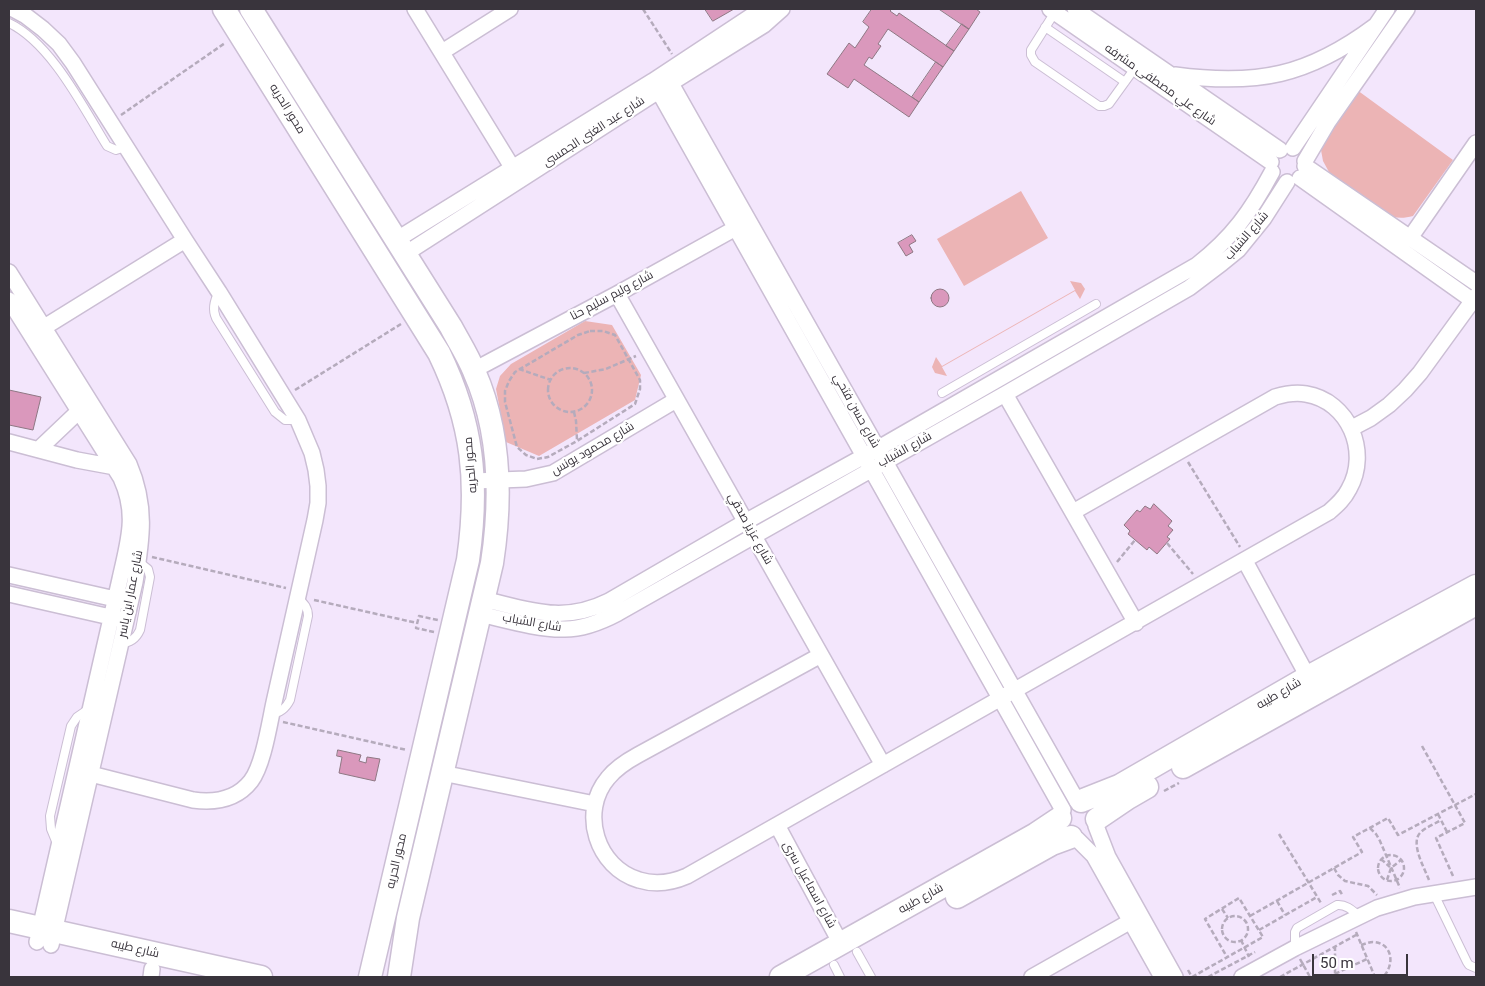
<!DOCTYPE html>
<html>
<head>
<meta charset="utf-8">
<style>
	body { margin:0 }
	#map { position:relative; width:1485px; height:986px; overflow:hidden; background:#f3e6fc; font-family:Roboto,sans-serif }
	canvas { display:block }
	.frame { position:absolute; inset:0; border:10px solid #39343c; pointer-events:none }
	.scale { position:absolute; left:1312px; top:954px; width:96px; height:22px; box-sizing:border-box; border:2px solid #39343c; border-top:0; padding-left:6px; font-size:15px; line-height:18px; white-space:nowrap; color:#39343c; -webkit-text-stroke:4px #fff; paint-order:stroke }
</style>
</head>
<body>
<div id="map">
<canvas width="1485" height="986"></canvas>
<div class="frame"></div>
<div class="scale">50 m</div>
</div>
<script>
const c = document.querySelector('canvas').getContext('2d');
c.lineJoin = 'round';
function fill(path, color) { c.fillStyle = color; c.fill(path, 'evenodd'); }
function trace(path, color, width, dash) { c.strokeStyle = color; c.lineWidth = width; c.lineCap = dash ? 'butt' : 'round'; c.setLineDash(dash || []); c.stroke(path); }
function drawText(font, color, halo, rows, align = 'center') {
  c.font = font + ' Roboto,Cairo,sans-serif'; c.lineWidth = 4.5; c.setLineDash([]); c.textBaseline = 'middle'; c.strokeStyle = halo; c.fillStyle = color; for (const [text, x, y, turn = 0] of rows) {
    c.save(); c.translate(x, y); c.rotate((+turn || 0) * Math.PI / 180); c.textAlign = isNaN(turn) ? turn : align; if (halo) c.strokeText(text, 0, 0); c.fillText(text, 0, 0); c.restore();
  }
}
const green = new Path2D(`
	M1357 90 1453 160 1413 216C1402 219 1394 218 1384 214L1329 172 1323 161 1321 150 1324 139Z
	M1021 191 1048 238 964 286 937 239Z
	M1070 281 1081 283 1085 289 1080 299 1075 291 942 367 947 376 935 373 932 367 936 357 942 366 1075 290Z
	M585 321 612 325 641 375 635 400 539 456 506 442 496 389 500 376 511 364Z`);
const building = new Path2D(`
	M705 9H734L713 21Z
	M872 9H892L890 11 897 16 899 13 954 51 943 67 888 29 878 44 881 46 872 59 869 57 864 65 919 102 909 117 854 79 848 88 827 74 849 43 855 48 869 27 863 22Z
	M939 9H976L980 12 969 29Z
	M962 24 969 29 954 51 946 46Z
	M936 62 943 67 919 102 912 97Z
	M912 235 916 241 909 245 913 252 906 256 898 243Z
	M931 298a9 9 0 1 1 18 0a9 9 0 1 1-18 0Z
	M9 390 41 397 33 430 9 425Z
	M1154 504 1172 521 1168 526 1173 530 1167 537 1170 539 1157 554 1149 547 1147 550 1128 534 1130 531 1124 525 1137 510 1140 512 1145 506 1150 509Z
	M338 750 361 755 359 761 366 763 367 757 380 759 375 781 339 773 342 757 337 756Z`);
const path = new Path2D(`
	M643 9 672 54
	M121 115 225 43
	M590 331H603L615 335 640 380V389L635 404 577 441 548 457 537 459 526 455 517 447 505 402V391L509 381 515 372 578 335Z
	M548 390a22 22 0 1 1 44 0a22 22 0 1 1-44 0Z
	M519 369 551 380
	M584 373 606 369 636 356
	M295 390 401 324
	M574 412 576 421 577 440
	M1188 462 1240 547
	M1167 543 1193 574
	M152 557 286 588
	M1117 562 1135 540
	M314 600 417 623
	M434 632 416 628 419 616 438 620
	M283 722 407 750
	M1422 746 1465 823 1436 838 1453 876
	M1164 791 1179 783
	M1438 814 1447 832
	M1370 828 1376 834 1380 841 1400 888
	M1279 834 1321 903
	M1378 868a13 13 0 1 1 26 0a13 13 0 1 1-26 0Z
	M1381 859 1390 867
	M1334 868 1338 875 1345 881 1368 886 1377 895
	M1387 880 1391 868 1401 860
	M1429 880C1425 869 1409 842 1421 832 1426 827 1435 824 1441 820
	M1332 895 1340 891 1343 896
	M1277 901 1285 915
	M1222 909 1228 918
	M1250 916 1362 852 1353 837 1388 818 1398 835 1476 794
	M1222 929a13 13 0 1 1 26 0a13 13 0 1 1-26 0Z
	M1259 930 1317 897
	M1356 932 1375 977
	M1241 940 1249 957
	M1361 945C1365 944 1369 942 1373 942 1393 943 1395 965 1383 977
	M1335 946V974
	M1300 959 1310 977
	M1188 970 1192 977
	M1192 977 1263 937 1239 898 1205 919 1227 957
	M1208 977 1255 952
	M1280 977 1356 935
	M1328 977 1367 959`);
const lane = new Path2D(`
	M1055 12 1031 50V55L1035 62 1099 106H1104L1109 104 1135 68
	M9 23C51 43 83 107 107 146L116 150 126 147
	M1045 27 1125 82
	M219 292C214 301 212 309 216 318L275 412 285 420H298
	M942 393 1096 304
	M121 643C130 643 136 639 140 630L150 577 148 569 138 561
	M271 714C281 713 286 708 290 700L308 616C308 608 305 603 298 599
	M58 846 51 829 50 816 71 726 77 717 90 708
	M1434 894 1467 962 1469 965 1476 968
	M1295 948V932L1297 928 1337 905C1346 904 1353 911 1359 916
	M857 952 871 977
	M834 965 840 977`);
const street = new Path2D(`
	M13 9 26 16 43 29 59 44 73 63 185 240 219 292 298 420 312 453 316 470 318 486V503L315 520C302 579 289 638 275 698 270 719 264 764 251 781 237 799 215 803 193 800L91 774
	M415 9 512 167
	M1050 9 1271 162
	M1075 9 1280 150
	M442 52 510 9
	M665 73 1077 801
	M1175 75C1257 86 1308 76 1375 26
	M653 81 1063 810
	M1293 148 1387 9
	M1305 161 1328 122 1407 9
	M1305 166 1476 283
	M1300 178 1476 303
	M1410 238 1476 143
	M396 240 653 81 762 9
	M405 254 671 83 764 25 782 9
	M9 272 129 464C147 506 142 538 135 582L51 945
	M617 294 883 765
	M9 300 121 478C138 515 128 542 120 579L37 942
	M43 328 185 240
	M474 370 617 294 743 224
	M1005 394 1136 623
	M1352 428 1371 418 1389 405 1405 390 1420 373 1476 296
	M9 442 77 460 115 467
	M39 449 79 411
	M474 481 526 479 553 473 676 400
	M1245 561 1308 677
	M9 575 124 601
	M9 594 119 619
	M483 599C530 610 563 624 609 601L745 522 877 449 1197 265C1233 237 1251 211 1272 172
	M480 614C506 620 540 630 565 629 584 629 601 622 618 613L1005 394 1189 288 1222 263 1238 250 1264 218 1287 182
	M821 655 638 755C627 761 616 768 608 778 579 812 597 868 639 880 655 885 671 883 687 876L1329 512C1337 505 1344 499 1349 489 1370 452 1349 401 1306 394 1295 392 1285 394 1275 397L1073 512
	M442 773 595 804
	M777 825 841 944
	M1096 826 1108 857 1175 977
	M1077 839 1094 856 1162 977
	M151 977 152 969
	M1032 977 1131 921
	M1242 977 1295 948 1377 908 1414 897 1476 887`);
const secondary = new Path2D(`
	M224 9 439 353C473 423 479 483 468 560L370 977
	M251 9 451 327C459 342 468 356 474 371 501 432 502 498 492 563L408 918 399 977
	M1183 767 1476 604
	M1081 801 1119 786 1308 677 1476 586
	M1097 819 1128 798 1147 787
	M957 897 1052 844 1071 837
	M9 921 261 977
	M781 977 1036 834 1060 818`);
const streetNames = [
	["شارع علي مصطفى مشرفه",1160,85,35],
	["محور الحريه",287,109,58],
	["شارع عبد الغنى الجمسى",594,132,-33],
	["شارع الشباب",1247,236,-49],
	["شارع وليم سليم حنا",612,296,-28],
	["شارع حسن فتحي",856,411,61],
	["شارع محمود يونس",593,449,-30],
	["شارع الشباب",905,450,-29],
	["محور الحريه",471,465,-95],
	["شارع عزيز صدقي",750,529,61],
	["شارع عمار ابن ياسر",131,594,-79],
	["شارع الشباب",532,623,10],
	["شارع طيبه",1279,694,-30],
	["محور الحريه",397,861,-77],
	["شارع اسماعيل سرى",809,885,61],
	["شارع طيبه",921,899,-29],
	["شارع طيبه",135,949,13]
];
fill(green, '#ecb4b5');
fill(building, '#da98bc');
trace(building, '#8e7783', 1);
trace(lane, '#cbbed4', 10);
trace(street, '#cbbed4', 18);
trace(secondary, '#cbbed4', 25);
trace(path, '#b5abbc', 2.5, [5, 2.5]);
trace(lane, '#fff', 8);
trace(street, '#fff', 15);
trace(secondary, '#fff', 22);
drawText('12px', '#39343c', '#fff', streetNames);
</script>
</body>
</html>
